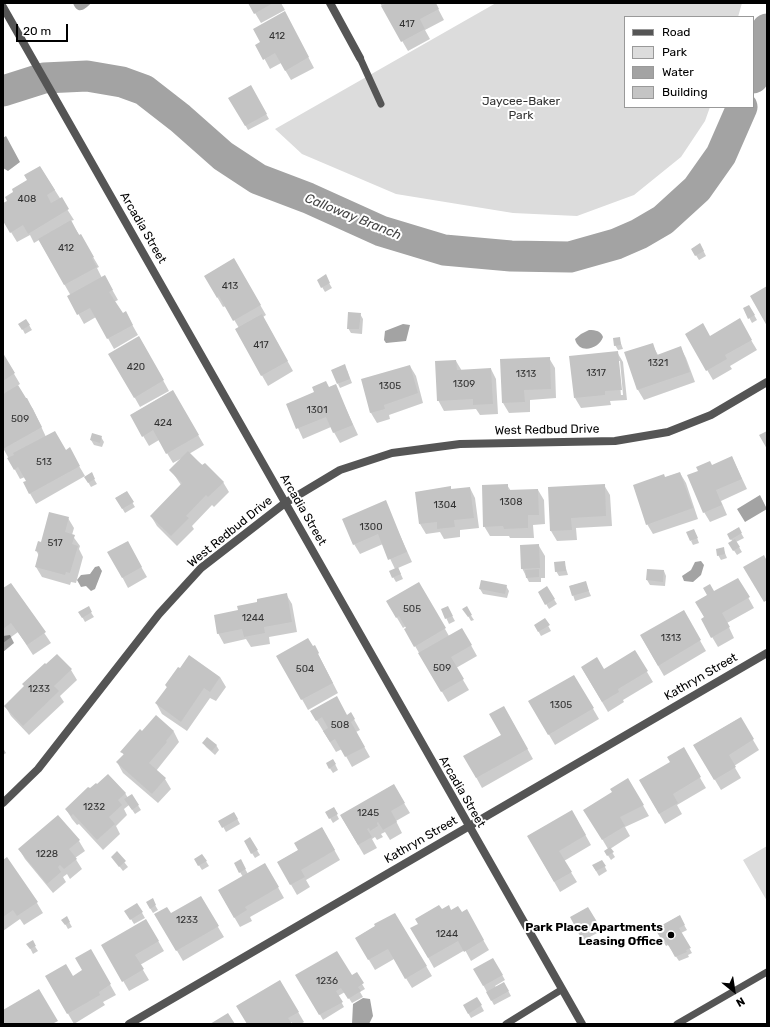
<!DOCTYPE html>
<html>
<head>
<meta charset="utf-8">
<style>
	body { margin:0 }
	#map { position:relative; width:770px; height:1027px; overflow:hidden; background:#fff; font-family:Rubik,sans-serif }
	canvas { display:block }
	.frame { position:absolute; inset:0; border:4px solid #000; pointer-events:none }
	.legend { position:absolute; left:624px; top:16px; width:130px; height:92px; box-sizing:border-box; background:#fff; border:1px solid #999; margin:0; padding:5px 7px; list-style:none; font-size:12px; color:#000 }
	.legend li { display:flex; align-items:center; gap:8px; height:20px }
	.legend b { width:20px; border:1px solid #999 }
	.north { position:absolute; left:714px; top:971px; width:40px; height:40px; -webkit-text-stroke:3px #fff; paint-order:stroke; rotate:150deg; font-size:11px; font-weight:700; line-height:16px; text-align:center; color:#000 }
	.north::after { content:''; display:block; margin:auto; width:14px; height:18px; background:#000; clip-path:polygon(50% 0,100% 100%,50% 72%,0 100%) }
	.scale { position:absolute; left:16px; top:24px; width:52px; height:18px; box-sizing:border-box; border:2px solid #000; border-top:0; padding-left:5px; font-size:12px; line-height:14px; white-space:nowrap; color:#000; -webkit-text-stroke:3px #fff; paint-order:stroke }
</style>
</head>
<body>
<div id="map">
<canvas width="770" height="1027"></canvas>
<div class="frame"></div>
<ul class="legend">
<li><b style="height:5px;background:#555"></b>Road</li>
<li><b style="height:11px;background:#dcdcdc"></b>Park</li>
<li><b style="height:11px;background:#a3a3a3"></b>Water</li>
<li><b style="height:11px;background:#c4c4c4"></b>Building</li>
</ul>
<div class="north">N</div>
<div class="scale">20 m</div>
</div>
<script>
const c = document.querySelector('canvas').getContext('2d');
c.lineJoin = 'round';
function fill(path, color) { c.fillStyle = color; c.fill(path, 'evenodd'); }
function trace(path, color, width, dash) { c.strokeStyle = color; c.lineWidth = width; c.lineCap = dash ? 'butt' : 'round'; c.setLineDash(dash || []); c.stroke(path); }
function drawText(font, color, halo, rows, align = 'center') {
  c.font = font + ' Rubik,sans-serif'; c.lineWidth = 4; c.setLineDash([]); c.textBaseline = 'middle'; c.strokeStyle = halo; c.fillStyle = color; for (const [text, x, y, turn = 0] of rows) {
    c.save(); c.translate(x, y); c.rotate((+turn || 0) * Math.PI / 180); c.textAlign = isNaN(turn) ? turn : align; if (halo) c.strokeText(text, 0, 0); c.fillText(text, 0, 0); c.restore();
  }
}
const green = new Path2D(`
	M496 3H742L738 17H625V107H710L705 121 681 157 634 195 577 216 513 213 396 194 302 154 275 129Z
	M767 846V901L743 860Z`);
const water = new Path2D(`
	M73 3H91C85 10 77 15 73 3Z
	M6 136 20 162 8 171 3 168V138Z
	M403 324 410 325 406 341 386 343 384 340 385 331Z
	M589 330C596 330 601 331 603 337 599 349 579 355 575 339L581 334Z
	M760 495 767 509 745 522 737 509Z
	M701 561 704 565 701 575 693 582 684 581 682 576 691 570 695 562Z
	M99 566 102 571 95 589 91 591 86 586 81 587 77 580 81 575 90 574 95 567Z
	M10 635 14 643 3 652V636Z
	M363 998 370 999 373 1016 369 1024H352L353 1004Z`);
const shadow = new Path2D(`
	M249 3H281L285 10 261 23Z
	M380 3H435L444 20 425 30 430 39 408 51Z
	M290 22 314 68 291 80 281 63 270 69 257 45Z
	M250 86 269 119 248 130 230 98Z
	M40 167 74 220 70 221 86 245 99 267 97 268 102 278 105 277 118 300 114 302 122 314 125 312 138 335 114 349 96 317 84 324 69 297 71 296 39 240 34 243 30 235 17 242 3 219V204L8 201Z
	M700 244 706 256 699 260 692 249Z
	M234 260 266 315 263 317 293 371 268 386 236 330 239 328 226 306 223 307 205 276Z
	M325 276 332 288 325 292 318 280Z
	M749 306 757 320 752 323 744 308Z
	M360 314 363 319 362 334 351 333 348 328Z
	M26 320 32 330 25 334 20 324Z
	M739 320 757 350 730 366 732 369 713 380 686 334 710 337Z
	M139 337 169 391 140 407 110 354Z
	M619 338 623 349 618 350 615 345Z
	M652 344 658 355 681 348 686 358 695 382 644 400 638 390 626 353Z
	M617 352 623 362 627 400 610 401 611 405 581 408 575 398ZM618 361H620L623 395H621Z
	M3 355 20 384 17 386 33 409 46 437 65 451 69 449 85 476 36 504 24 483 27 481 25 477 20 479 3 448V395L5 394 3 392Z
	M549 358 555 368 556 398 530 400V412L509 413 503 403Z
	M456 361 462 371 491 369 496 379 498 414 480 415 476 409 444 411 438 400Z
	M410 366 416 376 423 403 389 415 390 419 377 423 371 413 362 380Z
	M347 370 352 383 340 388 338 384Z
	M335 385 358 435 340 443 331 427 303 439 287 404Z
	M172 391 204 445 189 454 223 482 229 492 214 507 212 505 192 526 194 529 177 546 157 526 151 516 181 485 171 470 182 458 173 463 159 440 149 446 131 415Z
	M101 437 104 442 102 447 94 445 91 440Z
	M732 457 747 489 721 501 727 515 710 522 704 512 712 466Z
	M680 473 686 483 698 519 653 534 647 524 665 478Z
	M91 474 97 484 91 487 85 477Z
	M507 485 511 491 538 490 544 500 545 524 533 525 534 538H510L509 536H490L484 526Z
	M604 485 610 495 612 526 576 528 577 540 557 541 551 531Z
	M450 487 452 490 470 488 475 498 479 528 460 530V537L444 539 440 532 426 534 420 524Z
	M126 492 135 507 125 513 116 498Z
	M385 502 412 562 398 568 403 579 396 582 390 572 395 569 383 544 360 554 354 544Z
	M68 518 74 528 72 535 80 546 79 549 83 557 76 583 71 582 70 585 42 577 36 567 39 556 36 550Z
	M738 528 744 538 736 542 742 552 737 555 729 543 732 541 728 534Z
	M696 535 699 543 693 545 691 541Z
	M127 542 147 577 128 588 109 552Z
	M539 546 545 556V578H541V582H529L522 568Z
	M723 548 727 558 721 560 718 555Z
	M564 562 568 575 559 576 556 571Z
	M664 571 666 576 665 586 650 585 647 580Z
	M738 579 754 608 727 623 734 638 718 647 702 620 705 618 714 593Z
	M585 582 591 596 575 601 570 586Z
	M419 583 449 636 462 629 477 656 456 668 469 690 448 702 405 629 407 628 406 626 403 628 387 601Z
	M11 584 51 643 33 655 18 632 3 643V590Z
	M506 586 509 591 507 598 483 594 480 589Z
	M547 588 557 604 549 609 539 592Z
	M286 594 292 604 297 632 269 637 270 644 251 647 246 639 224 644 218 633 239 611Z
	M88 608 94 617 85 622 80 613Z
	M466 608 474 620 471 621 464 609Z
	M442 609 450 612 455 621 449 624Z
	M683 611 706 651 664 676 641 636Z
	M545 620 551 631 541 636 535 625Z
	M314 646 338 693 308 710 278 656Z
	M635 652 653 682 623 700 624 702 608 712 582 668 604 670Z
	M57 655 71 670 77 680 60 696 64 702 29 735 11 716 5 706Z
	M574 676 599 719 555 745 530 702Z
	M220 677 226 687 216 701 210 698 187 731 162 714 156 703 167 688 166 685Z
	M504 707 533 759 482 788 465 757 503 735Z
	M311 711 347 716 351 714 360 730 356 732 370 757 352 767 342 749 336 752Z
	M156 717 174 732 179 742 156 771 165 779 171 789 158 803 123 773 117 762 124 755 122 752Z
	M740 718 759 750 734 766 741 778 721 790 694 745Z
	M203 743 216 745 219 750 215 755 206 747Z
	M3 748 6 753 3 755Z
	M683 749 706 788 677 805 682 814 665 824 640 780 672 762Z
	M333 760 338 770 333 773 327 764Z
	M628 779 649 816 625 827 630 836 610 849 615 857 611 860 605 851 608 849 585 810 614 793Z
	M393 785 410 813 396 821 402 833 390 840 385 832 381 834 383 837 377 840 375 837 372 839 377 848 364 855 341 816Z
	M125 793 128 798 132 796 141 810 135 814 129 805 124 809 127 815 116 826 120 834 103 850 79 824 77 825 72 819 66 809Z
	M334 809 339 819 333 823 327 813Z
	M572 811 591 845 564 861 577 882 560 892 528 836Z
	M234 813 240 824 226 832 220 821Z
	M322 828 340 860 306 880 310 887 297 895 278 862 299 850Z
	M250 839 260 855 255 858 245 842Z
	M79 841 85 851 75 858 82 869 70 879 67 874 63 877 66 882 53 893 25 859 19 849Z
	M117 853 128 867 123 871 112 857Z
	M202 855 209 866 202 870 195 859Z
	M240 860 248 874 265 864 284 898 250 917 252 921 240 927 219 891 243 877 235 864Z
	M3 861 37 903 43 913 24 925 20 919 3 931Z
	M602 861 607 871 599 876 593 866Z
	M200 897 224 937 183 961 156 915H171Z
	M152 900 158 910 153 913 147 903Z
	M137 904 145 918 134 924 126 911Z
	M587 908 601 931 584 940 571 918Z
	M441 910 461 913 466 910 489 950 471 961 465 950 434 968 412 929Z
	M395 914 432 976 412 988 394 959 375 970 356 938Z
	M679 916 687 930 681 933 692 953 688 955 689 957 679 961 668 945 666 946 656 929Z
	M67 918 72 927 68 929 63 920Z
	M146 920 164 951 140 965 149 980 129 991 103 946Z
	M32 942 38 951 33 954 28 944Z
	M91 951 116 995 103 1002 105 1005 74 1024 46 976 72 977 84 975Z
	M493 959 505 980 495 986 496 987 504 983 511 996 494 1005 475 970Z
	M356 974 365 989 360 992 363 997 352 1003 345 992 338 996 344 1007 323 1020 297 975 351 977Z
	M280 981 304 1022 301 1024H293L291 1022 290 1024H248Z
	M477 998 484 1011 471 1018 464 1006Z`);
const river = new Path2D(`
	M753 78 767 29
	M3 91 44 78 87 76 122 82 144 90 180 118 223 156 258 179 308 198 381 231 444 250 511 256 570 257 616 244 639 234 663 220 697 189 721 155 742 107`);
const building = new Path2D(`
	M248 3H273L254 14Z
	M387 3H436L439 9 420 19 425 29 401 42 381 6Z
	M285 11 309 57 285 71 275 53 263 60 255 45 260 42 253 29Z
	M251 85 267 114 245 126 228 98Z
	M40 166 55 190 47 195 51 203 62 197 69 209 28 234 23 225 10 233 3 221V203L7 201 5 197 13 192 12 189 27 180 24 175Z
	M71 220 79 235 81 234 94 257 92 258 97 267 64 285 38 239Z
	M700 243 704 251 695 256 691 249Z
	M234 258 261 305 233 321 219 296 217 298 204 276Z
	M326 274 330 283 321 288 317 280Z
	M105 275 113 290 109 292 123 313 126 311 133 325 107 339 90 308 77 315 67 296Z
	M767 286V326L750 296Z
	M749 305 755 315 748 319 743 308Z
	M348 312 361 313 359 329H347Z
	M262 314 288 361 261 376 235 329Z
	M740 318 752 340 725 355 727 359 706 371 685 334 703 323 710 336Z
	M26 319 30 325 22 330 18 324Z
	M139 336 164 380 134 398 108 354Z
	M620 337 621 345 614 346 613 338Z
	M653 343 657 355 681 346 690 372 637 390 624 352Z
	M618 351 622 390 605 391V395L574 398 569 356Z
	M3 353 15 373 3 381Z
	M550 357 551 389 524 390 525 402 502 403 500 359Z
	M456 360 457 370 491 368 493 404 473 405V399L437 401 435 361Z
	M345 364 350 379 337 384 331 370Z
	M410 365 418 393 384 405 385 409 370 413 361 379Z
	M326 381 329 387 336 384 353 425 333 433 326 417 296 429 286 404 314 392 312 387Z
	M18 385 26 398H27L42 427 3 449V394Z
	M173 390 199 435 166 454 153 430 142 437 130 415Z
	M55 431 66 450 70 447 80 466 29 494 23 482 26 481 18 467 14 470 7 458 14 455 13 453Z
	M767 431V449L759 435Z
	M92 433 102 436 100 443 90 440Z
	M188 451 202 465 205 463 224 482 208 497 206 495 186 516 189 518 171 536 150 516 182 483 169 470Z
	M732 456 742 479 716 490 722 505 703 513 687 475 698 471 696 467 710 461 712 465Z
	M92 472 95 479 88 483 84 477Z
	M680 472 693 508 646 525 633 485 664 474 665 477Z
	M508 484V490L538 489 539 515H528V528L504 529 503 526 483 527 482 485Z
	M605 484 606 516 571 518 572 530 550 531 548 487Z
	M451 486V489L470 487 474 518 454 520 455 527 437 529V522L419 524 415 492Z
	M127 491 134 502 122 509 115 498Z
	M386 500 407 552 388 560 378 534 353 545 342 519Z
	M49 512 69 517 65 532 75 535 72 544 78 546 70 573 66 572 65 575 35 567 39 552 35 551 38 541 41 542Z
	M739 527 742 533 730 540 727 534Z
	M694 529 698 538 690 541 686 532Z
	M735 539 740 547 733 551 728 543Z
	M128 541 142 567 122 578 107 552Z
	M539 544 540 568 521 569 520 545Z
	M724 547 725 554 717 556 716 549Z
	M764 555 767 561V600L764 602 743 567Z
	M565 561 566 571 555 572 554 562Z
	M398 567 401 574 392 578 389 571Z
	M539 569V577L526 578 525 570Z
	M647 569 664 570 663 582 646 580Z
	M738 578 750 597 722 613 730 627 711 638 701 619 704 617 695 602 707 595 703 588 710 584 714 591Z
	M481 580 507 585 505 594 479 589Z
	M586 581 589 591 572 596 569 586Z
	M419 582 446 628 414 647 404 629 406 628 399 616 396 618 386 601Z
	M11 583 46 632 27 645 11 623 3 629V588Z
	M547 586 555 599 545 605 538 592Z
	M287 593 292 622 264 627 265 633 244 637 242 629 217 634 214 615 238 610 237 606 257 602V599Z
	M89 606 92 612 82 618 78 612Z
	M448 606 453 616 445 619 441 609Z
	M467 606 472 615 468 617 462 609Z
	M684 610 701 640 658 666 640 635Z
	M545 618 550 625 538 632 534 625Z
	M462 628 472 645 451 657 464 679 441 692 418 653Z
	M308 638 313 646 315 645 319 653 318 654 333 683 301 700 276 656Z
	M635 650 648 671 618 689 619 692 602 702 581 667 597 657 604 669Z
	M57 654 72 669 54 686 59 691 23 726 4 706 24 686 22 684 45 663 46 664Z
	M189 655 220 677 210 692 204 688 181 722 155 703 167 687 165 685 178 667 180 668Z
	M574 675 594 708 548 735 528 701Z
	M337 696 347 715 351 712 355 719 351 722 365 747 345 757 335 739 330 742 323 731 328 728 322 717 316 721 310 711Z
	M504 706 528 749 476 778 463 756 501 735 489 714Z
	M156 715 174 731 166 741 167 742 149 763 166 778 152 794 116 762 124 754 120 752 140 729 142 731Z
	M741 717 754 739 729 755 736 767 714 780 693 745Z
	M207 737 217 745 212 751 202 743Z
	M684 747 701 777 673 794 678 803 659 814 639 780 670 762 667 757Z
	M333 759 336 764 329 769 326 763Z
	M108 774 126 793 118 800 122 805 109 817 115 824 97 840 73 814 71 816 65 809 88 787 90 788 96 783 97 784Z
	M628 778 644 805 620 817 625 826 602 840 583 810 612 792 610 789Z
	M394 784 405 803 391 811 397 822 383 830 378 822 377 823 378 826 370 831 369 828 367 829 372 837 358 845 340 815Z
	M132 794 139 805 132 810 124 799Z
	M334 807 338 814 329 819 325 812Z
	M572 810 586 835 559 851 572 872 554 882 527 836Z
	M234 812 238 819 222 828 218 821Z
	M58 815 80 840 69 849 77 859 64 869 60 865 58 867 61 872 47 884 18 849Z
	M322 827 335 850 301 870 305 877 290 885 277 862 298 850 294 843Z
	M250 837 258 850 251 854 244 841Z
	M610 847 614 852 607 856 604 851Z
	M117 851 126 861 119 867 111 857Z
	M202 854 207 861 198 866 194 859Z
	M7 857 38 902 17 916 13 910 3 917V860Z
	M241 859 246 869 239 873 234 863Z
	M602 860 606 866 596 871 592 865Z
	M265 863 279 887 245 907 247 910 234 918 218 890Z
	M201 896 219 926 176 951 154 914 167 907 171 913Z
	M153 898 156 905 150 909 146 902Z
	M137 903 143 912 130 920 124 911Z
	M439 905 442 909 449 905 451 910 458 906 462 912 467 909 484 940 464 952 458 941 428 958 410 928 418 924 415 919Z
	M588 907 599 925 580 936 570 917Z
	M395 913 427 966 405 979 388 949 368 960 355 938 375 926 374 924Z
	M680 915 685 925 679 928 691 948 686 950 687 952 675 957 669 946 665 941 663 942 655 929Z
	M67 916 70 922 65 925 61 920Z
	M146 919 159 941 135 955 144 969 122 982 101 945Z
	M33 940 36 946 30 949 26 944Z
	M91 949 111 984 99 992 100 995 67 1014 45 976 66 964 73 976 82 970 75 958Z
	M337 951 352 975 357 972 364 983 358 987 361 991 348 999 341 988 336 991 343 1002 319 1015 295 975Z
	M493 958 503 975 483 986 473 969Z
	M280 980 299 1012 288 1018 292 1024H247L236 1006Z
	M504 982 509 991 491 1001 486 992Z
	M39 989 58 1021 52 1024H3V1010Z
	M477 997 482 1005 468 1014 463 1005Z
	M228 1013 235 1024H210Z`);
const service = new Path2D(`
	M360 58 381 104
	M506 1024 561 990
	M677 1024 767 972`);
const minor = new Path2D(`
	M330 3 360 58
	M129 1024 767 653`);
const tertiary = new Path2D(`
	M3 7 582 1024
	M3 803 38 769 159 614 201 568 285 503 340 470 392 453 460 444 615 441 668 432 711 415 767 382`);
const markers = [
	[671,935,4,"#000"]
];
const numberNames = [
	["417",407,24],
	["412",277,36],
	["408",27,199],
	["412",66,248],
	["413",230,286],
	["417",261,345],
	["1321",658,363],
	["420",136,367],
	["1317",596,373],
	["1313",526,374],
	["1309",464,384],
	["1305",390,386],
	["1301",317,410],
	["509",20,419],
	["424",163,423],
	["513",44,462],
	["1308",511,502],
	["1304",445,505],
	["1300",371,527],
	["517",55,543],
	["505",412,609],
	["1244",253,618],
	["1313",671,638],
	["509",442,668],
	["504",305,669],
	["1233",39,689],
	["1305",561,705],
	["508",340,725],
	["1232",94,807],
	["1245",368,813],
	["1228",47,854],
	["1233",187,920],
	["1244",447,934],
	["1236",327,981]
];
const parkNames = [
	["Jaycee-Baker",521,102],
	["Park",521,116]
];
const streetNames = [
	["Arcadia Street",143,228,60],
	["West Redbud Drive",547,430,-1],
	["Arcadia Street",303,510,60],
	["West Redbud Drive",230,532,-39],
	["Kathryn Street",701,677,-30],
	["Arcadia Street",462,792,60],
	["Kathryn Street",421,840,-30]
];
const poiNames = [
	["Park Place Apartments",663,928],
	["Leasing Office",663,942]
];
const waterNames = [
	["Calloway Branch",353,217,22]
];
fill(green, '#dcdcdc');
fill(water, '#a3a3a3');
fill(shadow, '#0003');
trace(river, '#a3a3a3', 31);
fill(building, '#c4c4c4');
trace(service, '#555', 7);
trace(minor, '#555', 8);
trace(tertiary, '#555', 8);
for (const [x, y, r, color] of markers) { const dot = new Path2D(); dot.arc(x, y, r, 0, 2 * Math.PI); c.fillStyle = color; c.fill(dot); trace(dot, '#fff', 1.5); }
drawText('10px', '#313131', null, numberNames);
drawText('12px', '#333', '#fff', parkNames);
drawText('12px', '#000', '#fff', streetNames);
drawText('bold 12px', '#000', '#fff', poiNames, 'right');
drawText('italic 13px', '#444', '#fff', waterNames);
</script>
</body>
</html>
